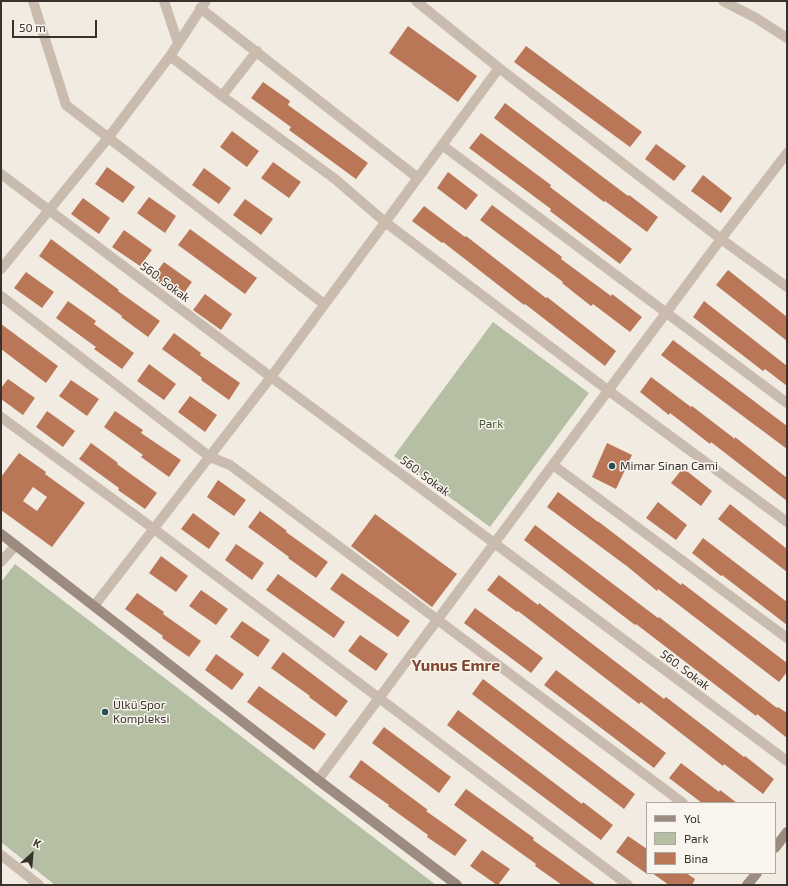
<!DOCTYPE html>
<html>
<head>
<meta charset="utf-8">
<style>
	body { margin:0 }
	#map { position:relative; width:788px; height:886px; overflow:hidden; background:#f1ebe2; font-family:"Exo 2",sans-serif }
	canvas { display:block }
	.frame { position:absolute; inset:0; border:2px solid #38312c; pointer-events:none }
	.legend { position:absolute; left:646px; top:802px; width:130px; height:72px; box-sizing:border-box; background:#f9f5ee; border:1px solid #aca7a0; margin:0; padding:5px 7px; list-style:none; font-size:12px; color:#38312c }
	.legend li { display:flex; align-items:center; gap:8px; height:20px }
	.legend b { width:20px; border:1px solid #aca7a0 }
	.north { position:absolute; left:12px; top:834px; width:40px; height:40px; -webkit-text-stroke:3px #f9f5ee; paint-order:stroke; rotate:26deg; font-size:11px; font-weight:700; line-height:16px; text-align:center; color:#38312c }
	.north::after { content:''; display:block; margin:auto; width:14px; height:18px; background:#38312c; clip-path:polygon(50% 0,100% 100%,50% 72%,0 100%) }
	.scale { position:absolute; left:12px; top:20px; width:85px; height:18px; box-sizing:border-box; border:2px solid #38312c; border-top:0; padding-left:5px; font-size:12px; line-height:14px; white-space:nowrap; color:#38312c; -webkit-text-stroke:3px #f9f5ee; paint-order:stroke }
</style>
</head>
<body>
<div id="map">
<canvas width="788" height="886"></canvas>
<div class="frame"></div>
<ul class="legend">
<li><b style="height:5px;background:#9c8c80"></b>Yol</li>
<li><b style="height:11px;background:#b4bfa3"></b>Park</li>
<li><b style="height:11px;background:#b97758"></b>Bina</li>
</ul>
<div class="north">K</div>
<div class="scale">50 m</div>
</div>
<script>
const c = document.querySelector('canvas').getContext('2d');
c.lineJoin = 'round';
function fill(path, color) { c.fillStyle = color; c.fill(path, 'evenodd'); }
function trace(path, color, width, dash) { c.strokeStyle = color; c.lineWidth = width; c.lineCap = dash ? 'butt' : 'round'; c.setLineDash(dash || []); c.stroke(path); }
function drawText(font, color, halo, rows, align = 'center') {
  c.font = font + ' "Exo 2",sans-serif'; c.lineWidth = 3; c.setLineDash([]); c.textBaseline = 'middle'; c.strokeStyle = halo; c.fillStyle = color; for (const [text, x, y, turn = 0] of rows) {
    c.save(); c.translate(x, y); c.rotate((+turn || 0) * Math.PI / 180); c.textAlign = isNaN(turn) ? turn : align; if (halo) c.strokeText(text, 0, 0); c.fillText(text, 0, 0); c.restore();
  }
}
const green = new Path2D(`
	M493 322 589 393 490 527 394 456Z
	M15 564 436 885H55L1 842V582Z`);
const building = new Path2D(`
	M408 26 477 76 458 102 389 53Z
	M526 46 642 132 630 147 514 62Z
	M263 82 290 101 288 105 368 163 356 179 289 130 291 127 251 98Z
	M505 103 628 196 629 195 658 217 647 232 605 201 604 202 494 118Z
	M232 131 259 151 247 167 220 147Z
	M481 133 551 185 550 187 632 249 620 264 550 211 551 209 469 148Z
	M656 144 686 166 674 181 645 159Z
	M273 162 301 182 289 198 261 178Z
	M107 167 135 187 123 203 95 184Z
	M204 168 231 188 219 204 192 185Z
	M448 172 478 195 466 210 437 188Z
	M703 175 732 198 721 213 691 191Z
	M149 197 176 216 165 233 137 213Z
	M83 198 110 218 99 234 71 214Z
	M245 199 273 219 261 235 233 215Z
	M492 205 562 257 561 259 611 296 612 294 642 317 630 332 593 304 591 306 562 283 563 282 480 220Z
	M424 206 465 237 466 236 546 298 547 297 616 351 605 366 525 304 524 305 443 242 442 243 412 221Z
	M190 229 257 278 245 294 178 245Z
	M124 230 152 250 140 266 112 247Z
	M51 239 119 290 118 291 160 321 148 337 121 317 122 316 39 256Z
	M164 262 192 282 180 298 152 278Z
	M728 270 787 317V341L716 285Z
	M26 272 54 292 42 308 14 288Z
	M205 294 232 314 221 330 193 310Z
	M68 301 96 321 94 324 134 353 122 369 94 349 96 347 56 318Z
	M704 301 787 366V386L765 369 763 371 693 317Z
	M1 324 58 366 46 383 1 349Z
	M174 333 201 353 200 355 240 383 229 400 201 380 202 378 162 349Z
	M673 340 787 426V449L661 355Z
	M149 364 176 384 164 400 137 381Z
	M651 377 691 407 692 406 735 439V437L787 478V501L711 442 710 444 670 413 669 415 640 392Z
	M8 379 35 398 23 415 1 399V388Z
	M71 380 99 399 87 416 59 396Z
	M190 396 217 415 205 432 178 412Z
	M47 411 75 431 63 447 36 427Z
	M115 411 143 430 141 433 181 460 169 477 141 457 143 455 104 427Z
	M91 443 118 463 117 464 157 493 145 509 118 490 119 488 79 459Z
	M607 443 632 455 616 489 592 477Z
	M19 453 46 472 45 474 85 503 52 547 1 510V477ZM33 487 47 497 37 511 23 501Z
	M683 468 712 491 701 506 671 483Z
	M218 480 246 500 234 516 207 497Z
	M558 492 598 522H599L681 585 682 583 787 663V672L779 682 658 589 657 591 628 567 547 507Z
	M658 502 687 525 676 540 646 518Z
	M730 504 787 549V572L718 519Z
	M260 511 287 531 286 532 328 562 316 578 288 558 289 557 248 527Z
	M193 513 220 533 209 549 181 529Z
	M375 514 457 574 432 607 351 546Z
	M535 525 658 618 659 617 777 708 778 707 787 713V738L757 714 756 716 636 624 635 625 524 540Z
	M703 538 787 602V625L722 575 721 576 692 553Z
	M236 544 264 563 252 580 225 560Z
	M161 556 188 576 176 592 149 573Z
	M342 573 410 621 398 637 330 589Z
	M278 574 345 622 334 638 266 590Z
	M499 575 538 605 539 603 664 699 666 697 744 757 745 756 774 779 763 794 724 764 723 766 641 702 639 704 518 611 517 612 487 590Z
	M201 590 228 609 216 625 189 606Z
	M137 593 164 612 163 614 201 641 189 657 162 638 163 636 125 609Z
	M475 608 543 658 531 673 464 623Z
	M242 621 270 640 258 657 230 637Z
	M360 635 388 654 376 671 348 651Z
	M283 652 348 701 336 717 309 697 310 696 271 668Z
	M216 654 244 674 232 690 205 670Z
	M556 670 666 753 654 768 544 685Z
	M483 679 635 794 624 809 472 694Z
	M259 686 326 734 314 750 247 702Z
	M458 710 582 804 583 802 613 825 601 840 447 725Z
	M384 727 451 777 439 793 372 743Z
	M361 760 428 810 426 811 467 840 455 856 427 837 428 835 388 806 389 805 349 777Z
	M681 763 719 792 720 790 737 803H702L669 778Z
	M466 789 534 838 533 840 596 885H562L535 866 536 864 454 805Z
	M628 836 647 849V874L616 852Z
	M482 850 510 869 498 885H497L470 866Z
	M652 873H686L695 879 692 885H669Z`);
const street = new Path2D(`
	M33 1 66 105 324 304
	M164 1 178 43
	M416 1 499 68 721 239 787 287
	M723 1 756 18 787 38
	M200 8 418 178
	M170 56 222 96 335 179 385 222 609 391 787 522
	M222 96 257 51
	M442 145 787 403
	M1 174 271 377 787 761
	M1 269 108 138 170 56 206 1
	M1 296 210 457 230 465 683 803
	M1 417 154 529 628 885
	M553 465 787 638
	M1 562 16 545
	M94 606 271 377 499 68
	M318 780 721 239 787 153
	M1 855 39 885`);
const secondary = new Path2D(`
	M1 534 318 780 457 885
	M775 848 787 832
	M747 885 757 873`);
const markers = [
	[612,466,4,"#264f56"],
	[105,712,4,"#264f56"]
];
const streetNames = [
	["560. Sokak",165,282,37],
	["560. Sokak",425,476,37],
	["560. Sokak",685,670,37]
];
const parkNames = [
	["Park",491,424]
];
const poiNames = [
	["Mimar Sinan Cami",620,466],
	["Ülkü Spor",113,705],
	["Kompleksi",113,719]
];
const districtNames = [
	["Yunus Emre",456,666]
];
fill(green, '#b4bfa3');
fill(building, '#b97758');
trace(street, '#c9bcaf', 10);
trace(secondary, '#9c8c80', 10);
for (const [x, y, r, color] of markers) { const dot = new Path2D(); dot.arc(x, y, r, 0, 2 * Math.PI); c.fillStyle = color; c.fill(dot); trace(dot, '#f9f5ee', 1.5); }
drawText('12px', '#38312c', '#f9f5ee', streetNames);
drawText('12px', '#455432', '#f9f5ee', parkNames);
drawText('12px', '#38312c', '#f9f5ee', poiNames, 'left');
drawText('bold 16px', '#7f472d', '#f9f5ee', districtNames);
</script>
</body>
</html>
